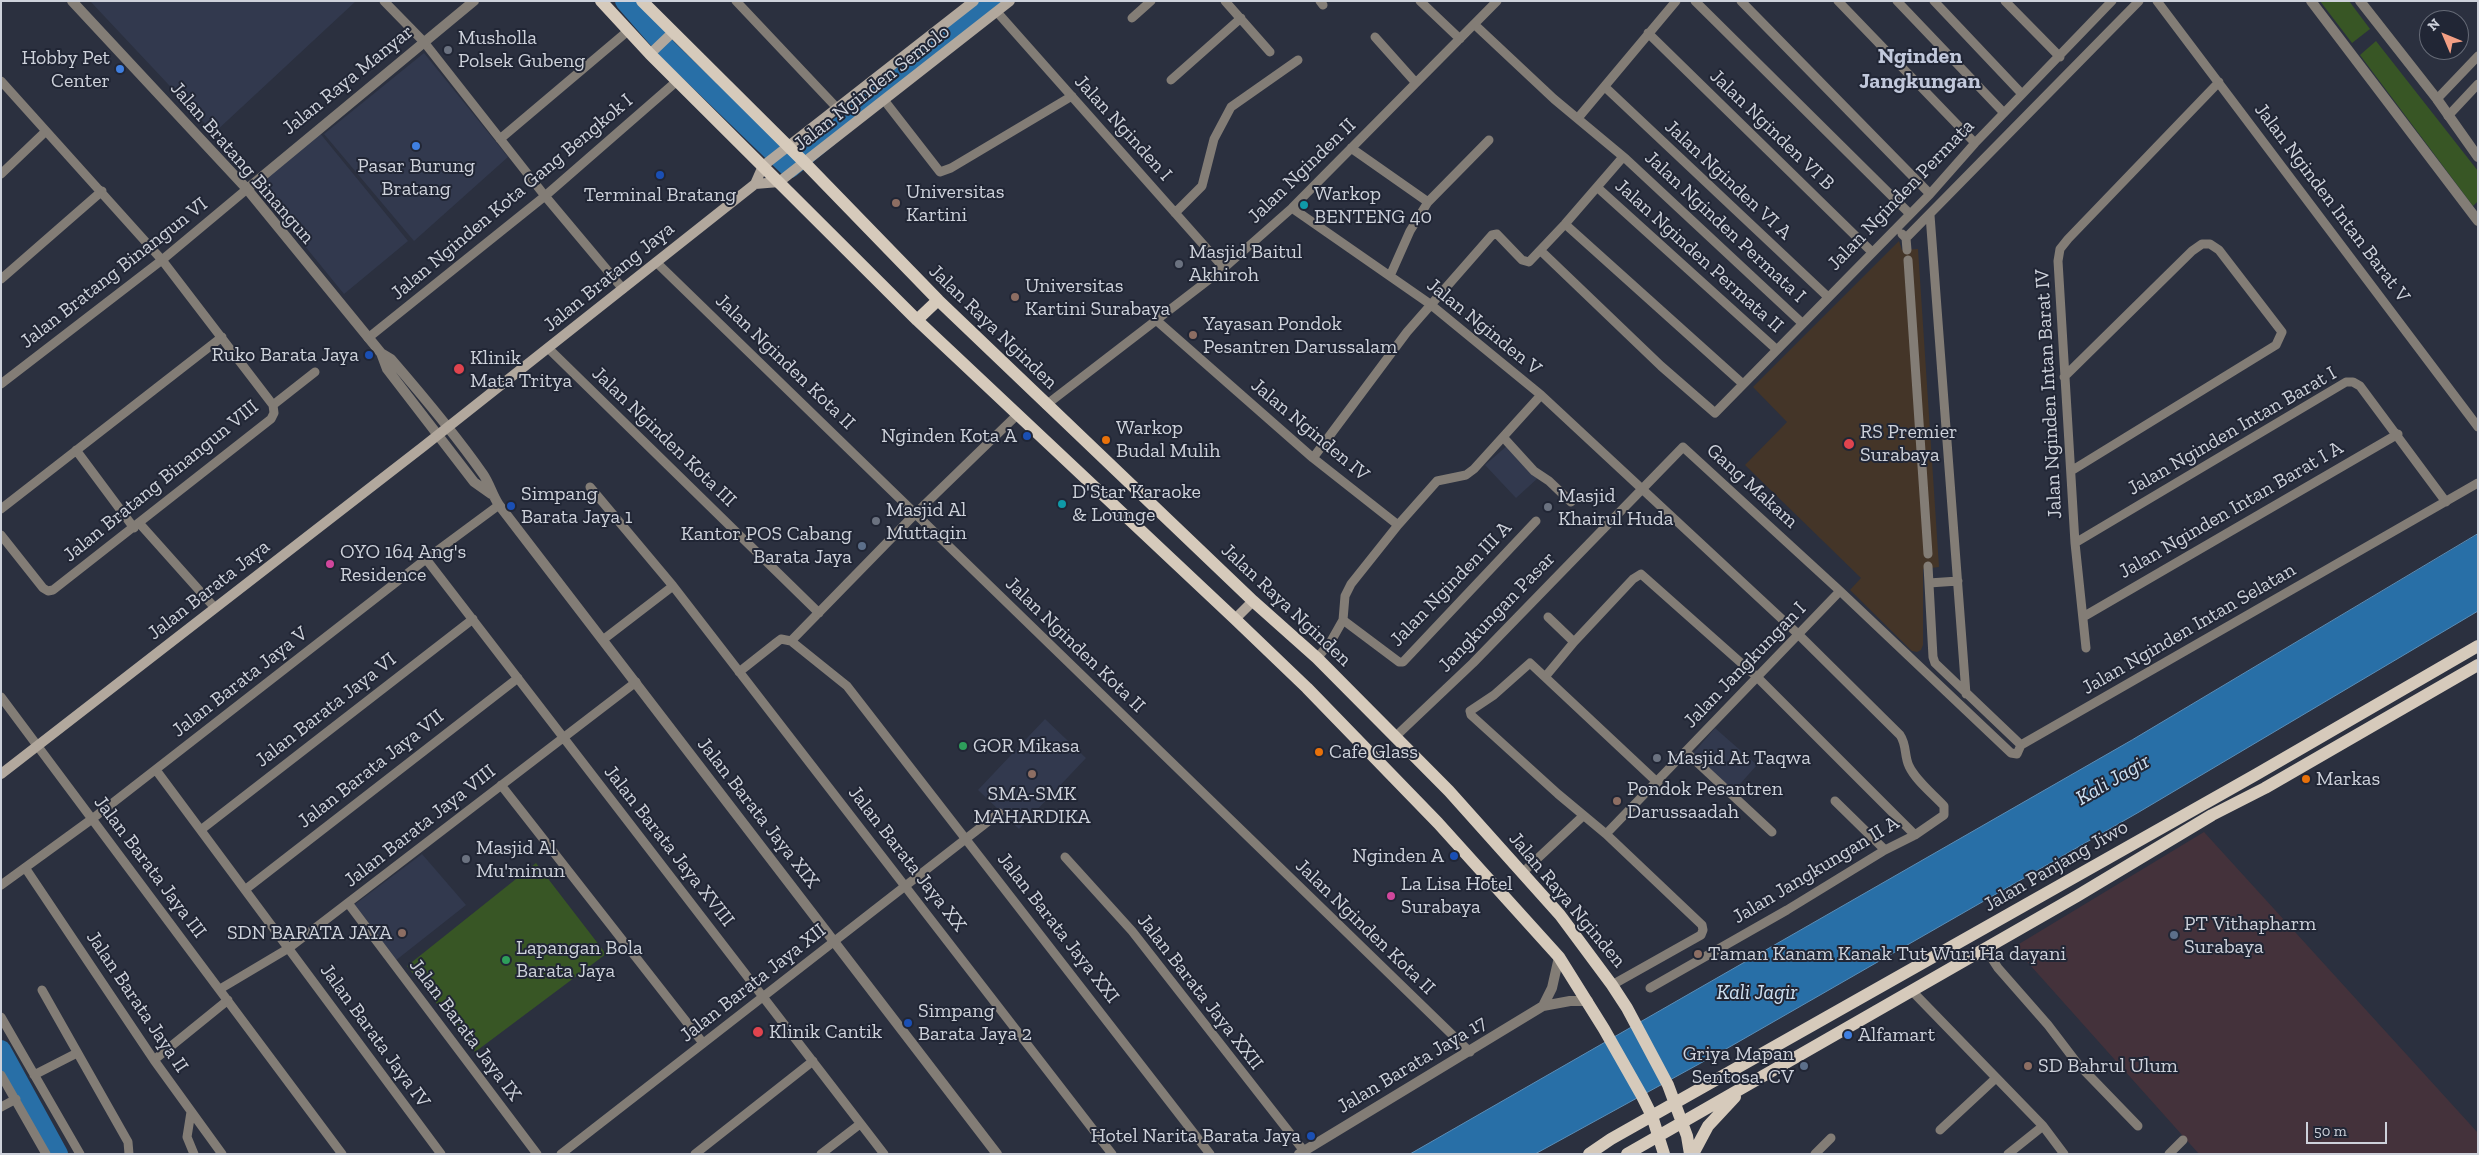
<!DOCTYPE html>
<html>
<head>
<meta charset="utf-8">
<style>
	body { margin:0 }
	#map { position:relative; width:2479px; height:1155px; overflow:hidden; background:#2b303f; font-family:"Zilla Slab",serif }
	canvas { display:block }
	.frame { position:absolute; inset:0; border:2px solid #ced2db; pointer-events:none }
	.north { position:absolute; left:2419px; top:10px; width:50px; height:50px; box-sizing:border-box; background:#212635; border:1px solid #666b77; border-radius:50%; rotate:315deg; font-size:14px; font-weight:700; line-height:20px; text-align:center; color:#ced2db }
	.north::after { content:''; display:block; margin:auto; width:18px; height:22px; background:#f39f84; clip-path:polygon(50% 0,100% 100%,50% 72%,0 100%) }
	.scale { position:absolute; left:2306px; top:1122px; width:81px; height:22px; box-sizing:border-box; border:2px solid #ced2db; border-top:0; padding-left:6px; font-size:15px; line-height:18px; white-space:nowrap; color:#ced2db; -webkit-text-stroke:4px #212635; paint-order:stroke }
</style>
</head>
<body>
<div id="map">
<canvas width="2479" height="1155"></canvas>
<div class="frame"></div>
<div class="north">N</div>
<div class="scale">50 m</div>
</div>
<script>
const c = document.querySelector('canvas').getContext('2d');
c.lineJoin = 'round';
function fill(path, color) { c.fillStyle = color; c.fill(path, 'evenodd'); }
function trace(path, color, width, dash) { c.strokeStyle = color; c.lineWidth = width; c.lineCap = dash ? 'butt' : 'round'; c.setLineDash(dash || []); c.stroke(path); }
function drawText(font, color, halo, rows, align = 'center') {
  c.font = font + ' "Zilla Slab",serif'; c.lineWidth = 4; c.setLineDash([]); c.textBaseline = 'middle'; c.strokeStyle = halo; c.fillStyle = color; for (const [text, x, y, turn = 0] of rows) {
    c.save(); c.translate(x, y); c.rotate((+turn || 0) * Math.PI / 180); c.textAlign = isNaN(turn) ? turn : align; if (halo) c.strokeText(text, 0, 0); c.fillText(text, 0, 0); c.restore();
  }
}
const built = new Path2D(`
	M90 1H356L214 133Z
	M424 53 508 157 414 241 324 134Z
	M319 132 408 241 344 294 255 185Z
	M1509 444 1539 477 1516 498 1485 465Z
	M1045 719 1086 758 1019 829 978 790Z
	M1715 728 1757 765 1731 794 1690 757Z
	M422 854 466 905 395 961 354 905Z`);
const industrial = new Path2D(`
	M2204 832 2478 1133V1154H2199L2014 947Z`);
const medical = new Path2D(`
	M1899 241 1902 250 1918 249 1939 567 1923 569V645L1921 650 1917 652 1912 651 1850 590 1861 578 1745 465 1787 422 1753 387Z`);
const green = new Path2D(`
	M2320 1H2349L2370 29 2352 43Z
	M2376 41 2478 171V201L2473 206 2360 55Z
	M536 863 606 954 475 1052 407 966Z`);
const water = new Path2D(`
	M2478 534V611L2139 812 1719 1053 1535 1154H1410L2132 740Z`);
const river = new Path2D(`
	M625 1 668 50 790 168 993 1
	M1 1050 58 1154`);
const minor = new Path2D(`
	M384 1 424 42 545 196 623 289
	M736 1 838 109
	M1225 1 1270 52
	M1320 1 1323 5
	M1420 1 1460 39
	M1695 1 1910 214
	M1741 1 1930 194
	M1838 1 1975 143
	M1897 1 2004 113
	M1934 1 2022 94
	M2005 1 2060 57
	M2157 1 2478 427
	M997 12 1224 268
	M1132 18 1151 1
	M1474 24 1554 99 1626 159 1802 323
	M1648 33 1872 252
	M1375 37 1416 83
	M1171 80 1241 18
	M1 81 162 260 273 405 274 413 271 419 53 590 48 591 43 588 1 535
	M1605 87 1828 297
	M2437 99 2478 56
	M884 100 940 172 951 168 1072 96
	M2448 116 2478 84
	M1578 118 1676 1
	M500 139 629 30
	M1351 148 1428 202
	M1 174 46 131
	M1598 188 1776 349
	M1292 208 1430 304 1541 395 1798 634 1900 735C1907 745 1904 756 1909 766 1916 781 1933 794 1944 806V815L1915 835 1885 850 1787 910 1650 988
	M1175 213 1202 186 1214 139 1231 107 1298 60
	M1930 215 1966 694
	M1565 224 1743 384
	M1902 234 1906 238 1907 250
	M1906 238 2139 1
	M1541 251 1661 366 1715 413 1930 194 1975 143 2112 1
	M1908 260 1928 554
	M656 262 1470 1052
	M1390 276 1410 231 1428 202 1489 140
	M1 279 102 191
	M1156 320 1313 458 1398 525
	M368 338 545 196 677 81
	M548 348 819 613
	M2064 377 2192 251 2202 244H2210L2219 250 2282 332 2276 345 2071 471
	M1 384 162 260 247 189
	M273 405 315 372
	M1046 405 1224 268 1292 208 1497 1
	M1503 437 1534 471 1549 481 1571 502
	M76 450 134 528
	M1313 458 1407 332 1492 235 1497 234 1522 260 1529 262 1565 224 1623 157
	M590 487 673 586 1112 1154
	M1 509 222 337
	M140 524 215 608
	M2075 543 2346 382H2353L2360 386 2446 502
	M426 559 884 1154
	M1928 566 1933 657 1935 663 2021 745
	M1929 583 1958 581
	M1548 617 1574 642
	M2083 617 2398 434
	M1343 620 1399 662H1403L1536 521
	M604 639 673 586
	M791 641 847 686 1210 1154
	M2086 648 2075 543 2058 261 2060 249 2068 239 2219 82
	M1317 658 1330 643 1343 620 1345 596 1351 584 1398 525 1437 481 1466 475 1474 469 1541 395
	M739 672 777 642 781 639 791 641 916 513 1017 415
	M1545 677 1574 642 1633 579 1641 574 1757 677 1915 835
	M1 697 342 1154
	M1396 736 1473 663 1683 447 1840 591 2011 753 2017 754 2021 745
	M2021 745 2478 483
	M1686 752 1772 832
	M156 770 441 1154
	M501 785 703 1043
	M1835 801 1885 850
	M202 829 473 619
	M1606 834 1840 591
	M1065 857 1132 931 1304 1151
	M26 869 154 1060 222 1154
	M1522 873 1583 816
	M1 885 92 819 426 559 499 505
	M246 889 518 678
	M348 903 537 1154
	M1985 948 1998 968 2048 1025 2077 1063 2138 1126
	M1612 985 1701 935 1703 930 1702 925 1606 834 1558 794 1471 715 1470 711 1494 695 1530 663 1658 783
	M220 989 289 948 636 682
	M42 990 128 1142 129 1154
	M1912 991 2043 1126 2064 1154
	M1 1017 80 1154
	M154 1060 228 1000
	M1 1075 46 1154
	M34 1075 77 1053
	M1 1107 16 1099
	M191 1112 187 1137 194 1154
	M1940 1130 1996 1078
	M561 1154 999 813
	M695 1154 813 1061
	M821 1154 860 1124
	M1815 1154 1831 1138
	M2008 1154 2043 1126
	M2169 1154 2183 1140`);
const tertiary = new Path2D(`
	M72 1 247 189 381 353 391 359C423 396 455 434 483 474 490 484 492 495 499 505L997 1154
	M2311 1 2478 221
	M2360 1 2437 99 2478 157
	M247 189 474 1
	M381 353 387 369 474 482 491 494
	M1543 1006 1552 988 1559 957
	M1299 1154 1543 1006 1570 1001H1588`);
const secondary = new Path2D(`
	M650 54 672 33
	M755 184 779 182 1010 1
	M1235 619 1253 601
	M1 774 424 446 755 184 763 166 974 1`);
const primary = new Path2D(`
	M601 1 650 54 917 320 1235 619 1307 688 1438 823 1559 957 1604 1029 1642 1096 1652 1116 1664 1154
	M642 1 805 163 938 300 1253 601 1317 658 1449 791 1560 915 1612 985 1627 1008 1668 1085 1687 1136 1690 1154
	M917 320 938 300
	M1589 1154 1611 1139 2257 774 2478 646
	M1627 1154 2077 896 2212 815 2265 788 2478 665
	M1693 1154 1708 1126 1735 1097`);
const markers = [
	[448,50,5,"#6b7280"],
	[120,69,5,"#3f7fe0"],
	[416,146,5,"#3f7fe0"],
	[660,175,5,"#1a4fb4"],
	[896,203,5,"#8d6e63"],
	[1304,205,5,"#0f9aa8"],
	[1179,264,5,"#6b7280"],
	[1015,297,5,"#8d6e63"],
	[1193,335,5,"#8d6e63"],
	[369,355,5,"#1a4fb4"],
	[459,369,6,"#e0444e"],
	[1027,436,5,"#1a4fb4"],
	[1106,440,5,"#e8710a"],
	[1849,444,6,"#e0444e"],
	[1062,504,5,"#0f9aa8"],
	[511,506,5,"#1a4fb4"],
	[1548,507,5,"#6b7280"],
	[876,521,5,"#6b7280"],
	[862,546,5,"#5c6f8a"],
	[330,564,5,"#d1479c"],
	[963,746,5,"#2e9e5b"],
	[1319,752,5,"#e8710a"],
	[1657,758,5,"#6b7280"],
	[1032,774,5,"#8d6e63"],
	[2306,779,5,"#e8710a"],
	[1617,801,5,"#8d6e63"],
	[1454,856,5,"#1a4fb4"],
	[466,859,5,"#6b7280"],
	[1391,896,5,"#d1479c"],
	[402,933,5,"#8d6e63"],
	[2174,935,5,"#5c6f8a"],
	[1698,954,5,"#8d6e63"],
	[506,960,5,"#2e9e5b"],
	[908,1023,5,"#1a4fb4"],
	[758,1032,6,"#e0444e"],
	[1848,1035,5,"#3f7fe0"],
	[1804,1066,5,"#5c6f8a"],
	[2028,1066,5,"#8d6e63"],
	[1311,1136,5,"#1a4fb4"]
];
const poiNames = [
	["Musholla",458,38],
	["Polsek Gubeng",458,61],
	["Hobby Pet",110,58,"right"],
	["Center",110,81,"right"],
	["Pasar Burung",416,166,"center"],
	["Bratang",416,189,"center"],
	["Universitas",906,192],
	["Kartini",906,215],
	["Warkop",1314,194],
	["BENTENG 40",1314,217],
	["Terminal Bratang",660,195,"center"],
	["Masjid Baitul",1189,252],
	["Akhiroh",1189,275],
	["Universitas",1025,286],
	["Kartini Surabaya",1025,309],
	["Yayasan Pondok",1203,324],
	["Pesantren Darussalam",1203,347],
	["Ruko Barata Jaya",359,355,"right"],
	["Klinik",470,358],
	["Mata Tritya",470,381],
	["Warkop",1116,428],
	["Budal Mulih",1116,451],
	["RS Premier",1860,432],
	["Surabaya",1860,455],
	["Nginden Kota A",1017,436,"right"],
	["D'Star Karaoke",1072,492],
	["& Lounge",1072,515],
	["Simpang",521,494],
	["Barata Jaya 1",521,517],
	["Masjid",1558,496],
	["Khairul Huda",1558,519],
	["Masjid Al",886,510],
	["Muttaqin",886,533],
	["Kantor POS Cabang",852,534,"right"],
	["Barata Jaya",852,557,"right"],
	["OYO 164 Ang's",340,552],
	["Residence",340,575],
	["GOR Mikasa",973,746],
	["Cafe Glass",1329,752],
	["Masjid At Taqwa",1667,758],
	["Markas",2316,779],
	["Pondok Pesantren",1627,789],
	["Darussaadah",1627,812],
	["SMA-SMK",1032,794,"center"],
	["MAHARDIKA",1032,817,"center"],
	["Masjid Al",476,848],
	["Mu'minun",476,871],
	["Nginden A",1444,856,"right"],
	["La Lisa Hotel",1401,884],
	["Surabaya",1401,907],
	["PT Vithapharm",2184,924],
	["Surabaya",2184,947],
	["SDN BARATA JAYA",392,933,"right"],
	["Lapangan Bola",516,948],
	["Barata Jaya",516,971],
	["Taman Kanam Kanak Tut Wuri Ha dayani",1708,954],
	["Simpang",918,1011],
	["Barata Jaya 2",918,1034],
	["Klinik Cantik",769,1032],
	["Alfamart",1858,1035],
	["Griya Mapan",1794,1054,"right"],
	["Sentosa. CV",1794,1077,"right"],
	["SD Bahrul Ulum",2038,1066],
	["Hotel Narita Barata Jaya",1301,1136,"right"]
];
const streetNames = [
	["Jalan Raya Manyar",348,80,-39],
	["Jalan Nginden Semolo",872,88,-38],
	["Jalan Nginden I",1123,128,48],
	["Jalan Nginden VI B",1772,130,44],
	["Jalan Bratang Binangun",242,163,49],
	["Jalan Nginden II",1302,171,-44],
	["Jalan Nginden VI A",1728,180,43],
	["Jalan Nginden Permata",1901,195,-46],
	["Jalan Nginden Kota Gang Bengkok I",512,197,-40],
	["Jalan Nginden Intan Barat V",2332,203,53],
	["Jalan Nginden Permata I",1725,227,43],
	["Jalan Nginden Permata II",1699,256,42],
	["Jalan Bratang Binangun VI",114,273,-38],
	["Jalan Bratang Jaya",609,277,-39],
	["Jalan Raya Nginden",993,327,44],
	["Jalan Nginden V",1484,327,39],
	["Jalan Nginden Kota II",785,362,44],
	["Jalan Nginden Intan Barat IV",2049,394,-93],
	["Jalan Nginden IV",1310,430,40],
	["Jalan Nginden Intan Barat I",2232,431,-30],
	["Jalan Nginden Kota III",664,437,44],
	["Jalan Bratang Binangun VIII",161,481,-39],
	["Gang Makam",1752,486,42],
	["Jalan Nginden Intan Barat I A",2231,510,-30],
	["Jalan Nginden III A",1451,584,-46],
	["Jalan Barata Jaya",209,590,-38],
	["Jalan Raya Nginden",1286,605,43],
	["Jangkungan Pasar",1497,612,-46],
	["Jalan Nginden Intan Selatan",2189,629,-30],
	["Jalan Nginden Kota II",1075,645,44],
	["Jalan Jangkungan I",1745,665,-46],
	["Jalan Barata Jaya V",240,682,-38],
	["Jalan Barata Jaya VI",326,710,-38],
	["Jalan Barata Jaya VII",371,769,-38],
	["Jalan Barata Jaya XIX",758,813,52],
	["Jalan Barata Jaya VIII",420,826,-38],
	["Jalan Barata Jaya XVIII",669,846,52],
	["Jalan Barata Jaya XX",907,859,52],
	["Jalan Panjang Jiwo",2056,866,-30],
	["Jalan Barata Jaya III",150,867,53],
	["Jalan Jangkungan II A",1816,870,-31],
	["Jalan Raya Nginden",1567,900,50],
	["Jalan Nginden Kota II",1365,927,44],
	["Jalan Barata Jaya XXI",1058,928,52],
	["Jalan Barata Jaya XII",753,983,-38],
	["Jalan Barata Jaya XXII",1200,992,52],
	["Jalan Barata Jaya II",137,1002,56],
	["Jalan Barata Jaya IX",465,1030,53],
	["Jalan Barata Jaya IV",375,1036,54],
	["Jalan Barata Jaya 17",1412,1065,-31]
];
const waterNames = [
	["Kali Jagir",2113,780,-30],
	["Kali Jagir",1757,993]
];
const quarterNames = [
	["Nginden",1920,57],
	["Jangkungan",1920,82]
];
fill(built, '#32394e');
fill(industrial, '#44323b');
fill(medical, '#443528');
fill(green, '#385625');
fill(water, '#286fa7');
trace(water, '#5a8db7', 1);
trace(river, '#286fa7', 20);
trace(minor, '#837d76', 9);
trace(tertiary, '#837d76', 10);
trace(secondary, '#b2a89d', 10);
trace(primary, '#d6cabb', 12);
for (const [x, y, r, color] of markers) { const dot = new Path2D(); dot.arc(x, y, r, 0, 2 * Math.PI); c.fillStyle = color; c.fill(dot); trace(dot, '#212635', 2); }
drawText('20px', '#ced2db', '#212635', poiNames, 'left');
drawText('20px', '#ced2db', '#212635', streetNames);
drawText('italic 21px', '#d0e1f1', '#212635', waterNames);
drawText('bold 22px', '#c1c8db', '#212635', quarterNames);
</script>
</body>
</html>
